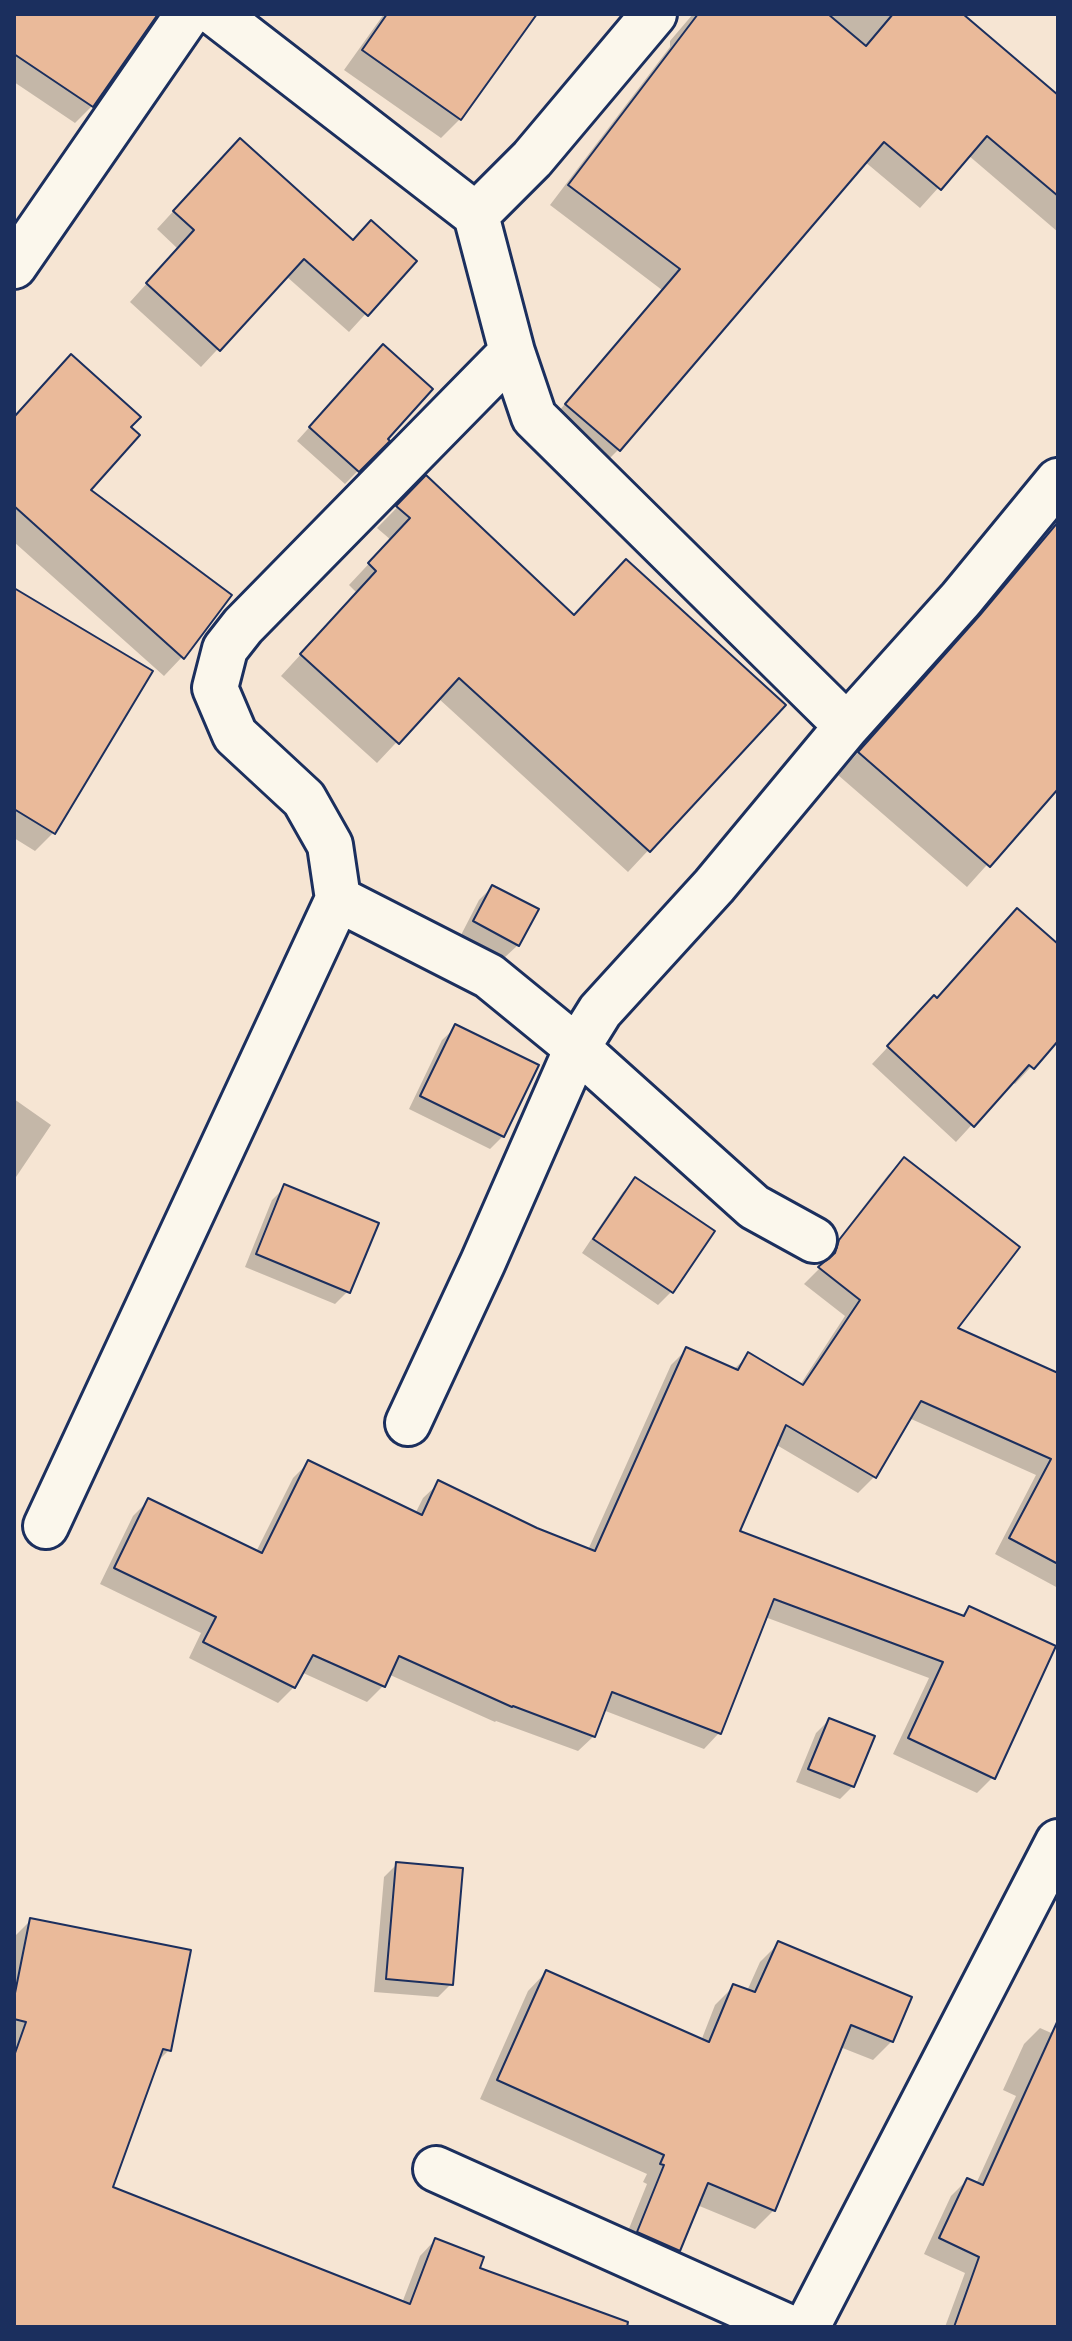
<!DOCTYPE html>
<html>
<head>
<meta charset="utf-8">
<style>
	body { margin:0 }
	#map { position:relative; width:1072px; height:2341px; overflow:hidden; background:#f6e5d3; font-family:Dekko,sans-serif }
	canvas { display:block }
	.frame { position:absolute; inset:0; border:16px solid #1b2f5e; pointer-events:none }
</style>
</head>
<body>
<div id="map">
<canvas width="1072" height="2341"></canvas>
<div class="frame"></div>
</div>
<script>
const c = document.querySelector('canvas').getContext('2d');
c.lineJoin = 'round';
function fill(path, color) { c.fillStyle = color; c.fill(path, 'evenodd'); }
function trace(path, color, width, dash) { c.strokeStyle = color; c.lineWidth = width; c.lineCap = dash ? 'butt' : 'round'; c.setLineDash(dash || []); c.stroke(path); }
const shadow = new Path2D(`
	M14 14H132L92 106 75 123 14 82Z
	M384 14H535L460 119 441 138 344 70Z
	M693 14H960L1058 119V232L968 155 920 208 864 161 619 449 599 469 547 425 662 290 550 205 670 47V41Z
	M222 158 352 241 414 261 349 332 286 276 201 367 130 302 178 249 157 229Z
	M370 360 387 441 345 484 297 441Z
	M14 418 88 490 182 657 164 676 14 542Z
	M426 478 574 617 783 706 628 872 438 698 377 763 281 676 357 593 349 585 391 540 377 528Z
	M1041 544 1058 559V786L967 887 838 775 959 639 1020 565Z
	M14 591 54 832 35 851 14 838Z
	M492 887 518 945 504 958 461 935 479 900Z
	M1058 946V1038L1015 1084 1012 1081 956 1142 872 1064 918 1015Z
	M456 1027 503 1136 490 1149 409 1109 442 1040Z
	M14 1099 51 1125 14 1180Z
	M904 1159 954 1329 1058 1376V1588L995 1554 1036 1475 909 1418 874 1477 858 1493 775 1444 737 1533 960 1617 969 1608 993 1777 977 1793 893 1754 929 1678 765 1617 719 1733 704 1749 603 1710 594 1736 578 1751 496 1721 495 1722 388 1674 383 1686 367 1702 301 1672 294 1687 278 1703 189 1658 201 1633 100 1584 133 1516 149 1500 256 1552 293 1478 309 1462 415 1514 423 1498 439 1483 536 1530 588 1550 671 1365 687 1349 733 1370 749 1355 800 1385 845 1316 804 1284 821 1267 824 1258 888 1175Z
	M636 1179 712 1232 671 1292 658 1305 582 1253 623 1192Z
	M285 1187 348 1291 335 1304 245 1267 272 1200Z
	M829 1720 853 1786 840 1799 796 1782 816 1733Z
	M397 1864 451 1984 438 1997 374 1992 384 1877Z
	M31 1920 169 2050 156 2063 111 2188 402 2303 420 2256 435 2240 478 2269 635 2327H14V1940L15 1936Z
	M778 1944 892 2041 873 2060 840 2047 774 2210 755 2229 697 2205 678 2250 660 2268 620 2251 647 2184 643 2182 647 2174 480 2099 528 1991 546 1972 701 2041 715 2005 734 1986 747 1991 760 1962Z
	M1040 2028 1058 2036V2327H945L965 2273 924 2254 951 2196 967 2180 976 2184 1016 2096 1003 2090 1024 2044Z`);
const building = new Path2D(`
	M14 14H158L93 107 14 54Z
	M387 14H537L461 120 362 50Z
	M698 14H828L866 46 893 14H963L1058 95V196L987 136 941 190 884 142 620 451 565 404 680 269 568 185Z
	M240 138 353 240 371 220 417 261 368 316 304 259 220 351 146 283 194 230 173 211Z
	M383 344 433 389 388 439 390 441 359 472 309 427Z
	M71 354 141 417 131 427 140 435 91 490 232 595 184 659 14 506V417Z
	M426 475 574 615 626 559 786 705 650 852 459 678 399 744 300 654 376 571 368 563 410 518 396 506Z
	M1058 522V789L990 867 858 752 980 615Z
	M14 588 153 671 55 834 14 809Z
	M492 885 539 909 519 946 473 921Z
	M1017 908 1058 944V1041L1034 1069 1029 1065 974 1127 887 1046 934 995 937 998Z
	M455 1024 539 1065 504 1137 420 1096Z
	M904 1157 1020 1247 958 1328 1058 1373V1564L1009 1538 1051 1459 921 1401 876 1478 786 1425 740 1531 964 1616 969 1606 1056 1646 995 1779 908 1738 943 1662 774 1599 721 1734 612 1692 595 1737 513 1706 512 1707 399 1656 385 1687 313 1655 295 1688 203 1642 216 1617 114 1568 148 1498 262 1553 308 1460 422 1515 438 1480 537 1528 595 1551 686 1347 738 1370 748 1352 803 1385 860 1300 818 1267 835 1253 839 1240Z
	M635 1177 715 1231 673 1293 593 1239Z
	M284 1184 379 1223 350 1293 256 1254Z
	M829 1718 875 1736 854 1787 808 1769Z
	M396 1862 463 1868 453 1985 386 1979Z
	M30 1918 191 1950 171 2051 163 2049 113 2187 410 2304 435 2238 484 2257 480 2268 628 2322 627 2327H14V2056L26 2022 14 2019V1998Z
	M778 1941 912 1997 893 2042 851 2025 775 2211 708 2183 680 2251 637 2232 664 2165 660 2164 664 2155 497 2080 546 1970 709 2042 733 1984 755 1992Z
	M1058 2020V2327H954L979 2257 939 2238 967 2178 983 2185Z`);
const minor = new Path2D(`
	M216 14 476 215 532 159 654 14
	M476 215 512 352 534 417 847 726
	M14 266 188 14
	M338 899 489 976 577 1048 754 1207 814 1240
	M408 1423 483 1262 577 1048 600 1011 714 886 847 726 961 599 1058 481
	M46 1526 338 899 330 845 304 799 235 735 215 688 225 649 243 626 512 352
	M436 2169 788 2327
	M807 2327 1058 1842`);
fill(shadow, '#0003');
fill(building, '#eaba9a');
trace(building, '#1b2f5e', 2);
trace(minor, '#1b2f5e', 50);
trace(minor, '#fbf7ec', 44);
</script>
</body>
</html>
